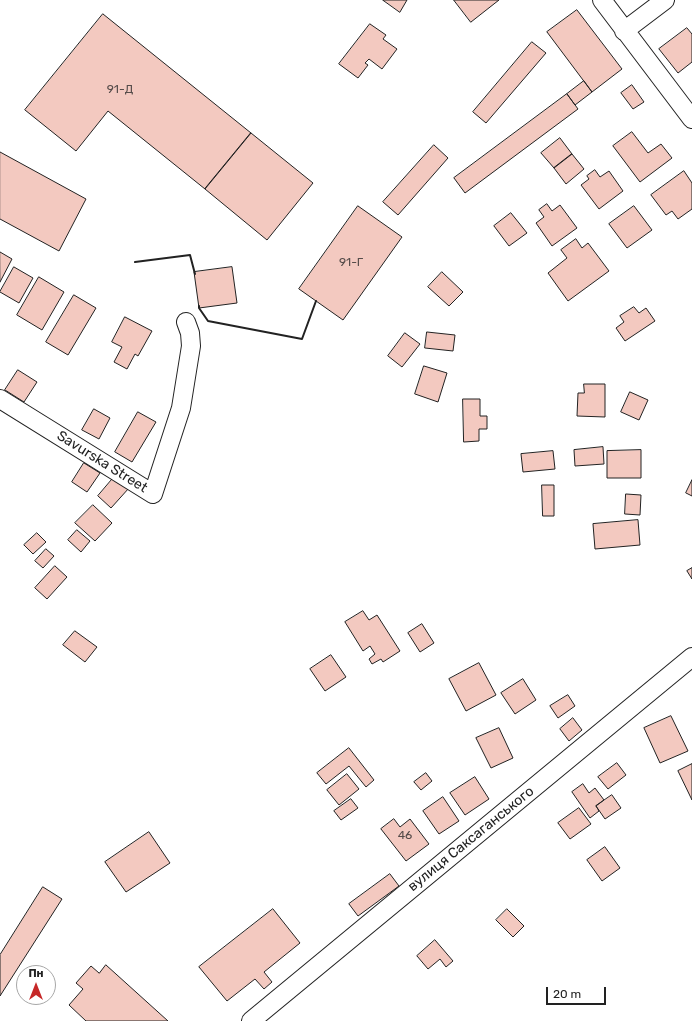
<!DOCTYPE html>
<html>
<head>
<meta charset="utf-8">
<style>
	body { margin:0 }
	#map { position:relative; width:692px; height:1021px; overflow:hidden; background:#fff; font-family:Rubik,sans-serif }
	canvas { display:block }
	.north { position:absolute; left:16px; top:965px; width:40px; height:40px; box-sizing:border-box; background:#fff; border:1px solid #a7a7a7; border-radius:50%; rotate:0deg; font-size:11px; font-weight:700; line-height:16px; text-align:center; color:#222 }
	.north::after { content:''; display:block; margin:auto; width:14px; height:18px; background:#c62828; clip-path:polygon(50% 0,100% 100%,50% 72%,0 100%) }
	.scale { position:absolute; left:546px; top:987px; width:60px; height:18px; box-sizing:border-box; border:2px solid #222; border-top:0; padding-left:5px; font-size:12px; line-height:14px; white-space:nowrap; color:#222; -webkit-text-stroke:3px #fff; paint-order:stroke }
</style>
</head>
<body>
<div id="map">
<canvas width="692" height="1021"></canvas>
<div class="north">Пн</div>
<div class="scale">20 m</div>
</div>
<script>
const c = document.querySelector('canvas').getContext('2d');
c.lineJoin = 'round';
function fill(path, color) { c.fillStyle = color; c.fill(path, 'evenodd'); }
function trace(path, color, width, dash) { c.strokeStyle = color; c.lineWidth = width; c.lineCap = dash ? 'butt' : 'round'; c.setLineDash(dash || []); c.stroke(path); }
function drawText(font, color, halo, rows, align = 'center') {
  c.font = font + ' Rubik,sans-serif'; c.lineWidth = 3; c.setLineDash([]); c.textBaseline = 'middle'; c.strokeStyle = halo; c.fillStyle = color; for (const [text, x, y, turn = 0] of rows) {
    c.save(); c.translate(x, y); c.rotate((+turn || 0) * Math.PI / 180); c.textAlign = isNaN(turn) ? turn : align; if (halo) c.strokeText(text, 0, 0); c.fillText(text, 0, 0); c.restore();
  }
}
const building = new Path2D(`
	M383 0H407L400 12Z
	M454 0H499L471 22Z
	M577 10 622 69 592 92 547 32Z
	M103 14 251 133 205 189 108 111 76 151 25 110Z
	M370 24 386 35 383 39 397 49 382 69 369 59 365 63 368 65 358 78 339 64Z
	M687 28 692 34V62L678 73 659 49Z
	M532 42 546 53 486 123 473 112Z
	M584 81 592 92 575 105 567 94Z
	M632 85 644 102 633 109 621 93Z
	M567 94 578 109 465 193 454 178Z
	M632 132 648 153 661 144 672 158 640 182 613 146Z
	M251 133 313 183 267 240 205 189Z
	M560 138 572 154 554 168 541 153Z
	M434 145 448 158 398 215 383 202Z
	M0 152 86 199 59 251 0 219Z
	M572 154 584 169 566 184 554 168Z
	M595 170 600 177 609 171 623 191 599 209 581 185 589 179 587 176Z
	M684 171 692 183V209L678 219 672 211 666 215 651 195Z
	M547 204 552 211 560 205 577 228 552 246 536 223 544 217 539 210Z
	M358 206 402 237 343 320 299 289Z
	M634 206 652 230 627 248 609 224Z
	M511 213 527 233 509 246 494 226Z
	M576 239 582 248 588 243 609 271 568 301 548 273 567 258 561 250Z
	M0 252 12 259 0 282Z
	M14 267 33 278 19 303 0 292Z
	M232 267 237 303 199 308 194 272Z
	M442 272 463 292 449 306 428 287Z
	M39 277 64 292 42 330 17 315Z
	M74 295 96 308 68 355 46 342Z
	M634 307 639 313 646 308 655 321 625 341 616 328 624 322 620 316Z
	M125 317 152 331 138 356 135 354 127 369 114 362 122 347 112 342Z
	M427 332 455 335 453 351 425 348Z
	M405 333 420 344 402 367 388 356Z
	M424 366 447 373 438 402 415 394Z
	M18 370 37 382 24 402 5 390Z
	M584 384H605V417L577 416 578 393H584Z
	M630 392 648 400 639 420 621 412Z
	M463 399H480V416H487V429H479V441L464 442Z
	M94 409 110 418 99 439 82 430Z
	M138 412 156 422 132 462 115 452Z
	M603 447 604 464 575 466 574 450Z
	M641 450V478H607V451Z
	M553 451 555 469 523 472 521 454Z
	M84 463 100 473 87 492 72 482Z
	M115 476 129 488 111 508 98 496Z
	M692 480V496L686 493Z
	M542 485H554V516H543Z
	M626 494 641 495 640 515 625 514Z
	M93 505 112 523 95 541 75 523Z
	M638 520 640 545 595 549 593 524Z
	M77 530 90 541 81 552 68 540Z
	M37 533 46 542 33 554 24 545Z
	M46 549 54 556 43 568 35 561Z
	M55 566 67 577 47 599 35 588Z
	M692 568V579L687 571Z
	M363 611 369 620 377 615 400 651 383 662 381 659 372 664 369 659 375 654 370 646 363 651 345 622Z
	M422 624 434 643 420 652 408 633Z
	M75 631 97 647 85 662 63 645Z
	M331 655 346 677 325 691 310 669Z
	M479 663 496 695 466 711 449 679Z
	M523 679 536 700 515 714 501 693Z
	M568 695 575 706 558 718 550 706Z
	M671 716 688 751 660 763 644 728Z
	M573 718 582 730 569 741 560 729Z
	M499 728 513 758 491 768 476 738Z
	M349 748 374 780 366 787 349 766 326 784 317 773Z
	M617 763 626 775 608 789 598 777Z
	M692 764V800L678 771Z
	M426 773 432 781 421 790 414 782Z
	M347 774 359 789 339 805 327 790Z
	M475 777 489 799 465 815 450 793Z
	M583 784 589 793 595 788 604 800 596 806 599 811 590 818 572 792Z
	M612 795 621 808 605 819 596 806Z
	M443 797 459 821 439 834 423 811Z
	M351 799 358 808 341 820 334 811Z
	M579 808 591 824 570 839 558 823Z
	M394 819 400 827 410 819 429 844 406 861 381 829Z
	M149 832 170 863 126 892 105 862Z
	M605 847 620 868 602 881 587 860Z
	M390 874 399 886 358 916 349 904Z
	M43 887 62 899 0 996V955Z
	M273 909 300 943 264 972 272 982 264 989 255 979 227 1001 199 967Z
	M507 909 524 926 513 937 496 920Z
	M435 940 453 961 446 967 440 959 428 969 417 956Z
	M106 965 168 1021H86L69 1005 83 989 76 983 91 966 99 973Z`);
const minor = new Path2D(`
	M602 0 692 119
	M624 31 665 0
	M0 399 153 494 181 408 191 346 190 333 186 322
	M251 1021 692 657`);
const wall = new Path2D(`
	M135 262 190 255 195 274
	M199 306V308L208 321 302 339 316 301`);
const numberNames = [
	["91-Д",120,90],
	["91-Г",351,263],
	["46",405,836]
];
const streetNames = [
	["Savurska Street",102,462,32],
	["вулиця Саксаганського",471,839,-39]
];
fill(building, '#f3c9c0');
trace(building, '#222', 1);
trace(minor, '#222', 20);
trace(minor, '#fff', 18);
trace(wall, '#222', 2);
drawText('12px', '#564c4a', null, numberNames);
drawText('14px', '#222', '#fff', streetNames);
</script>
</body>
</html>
